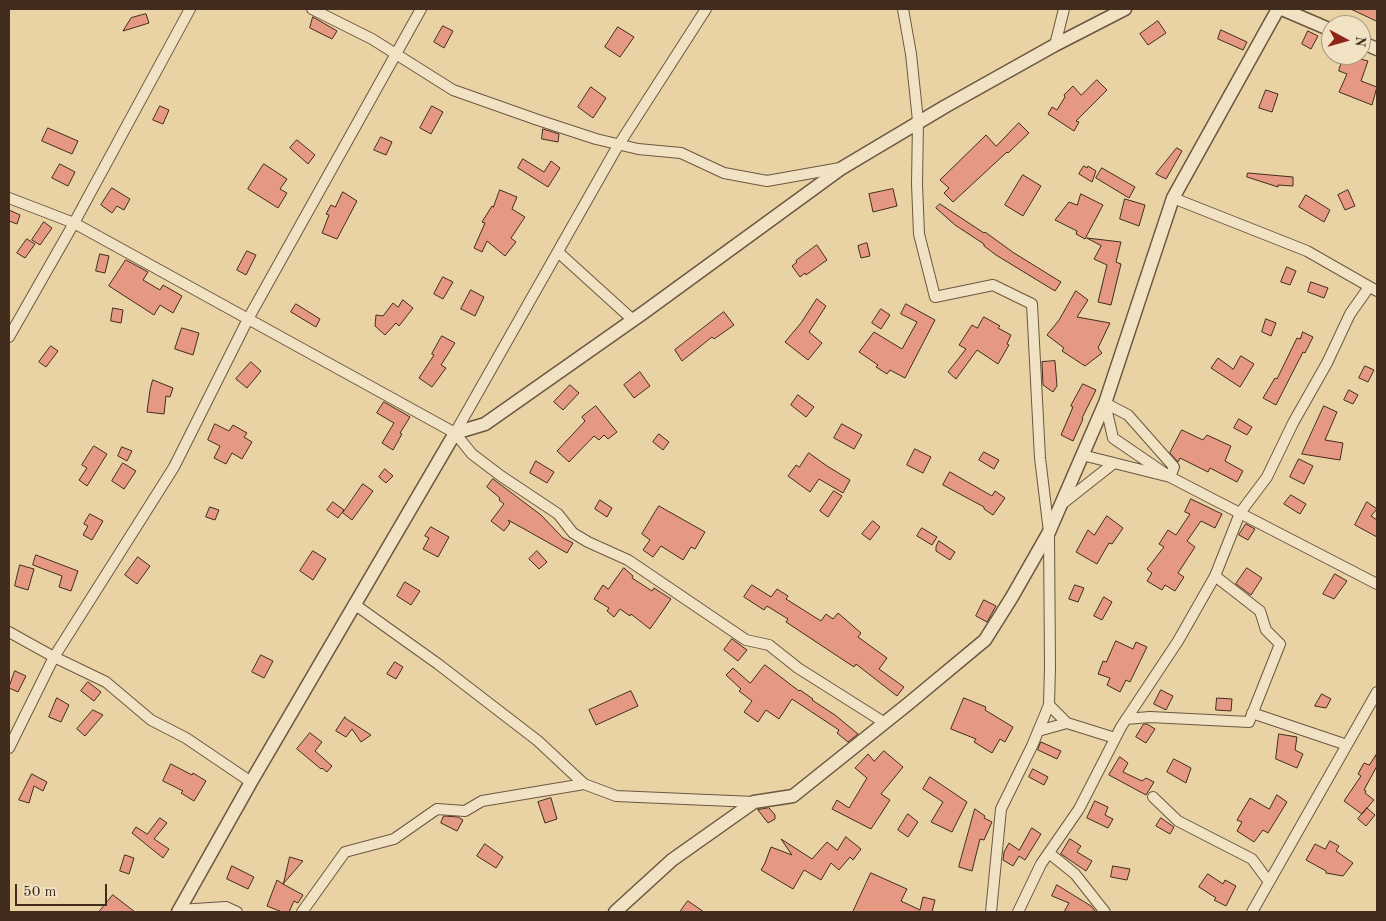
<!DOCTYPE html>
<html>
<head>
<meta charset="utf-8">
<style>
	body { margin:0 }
	#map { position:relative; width:1386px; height:921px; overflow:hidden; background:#e9d3a5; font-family:"Old Standard TT",serif }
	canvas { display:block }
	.frame { position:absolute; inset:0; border:10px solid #422c1e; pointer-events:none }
	.north { position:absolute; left:1321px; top:15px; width:50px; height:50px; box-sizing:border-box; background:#f1e2c4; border:1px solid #ab9982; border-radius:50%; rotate:96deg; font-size:14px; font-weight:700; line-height:20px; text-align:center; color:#422c1e }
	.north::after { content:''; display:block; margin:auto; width:18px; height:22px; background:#8f2418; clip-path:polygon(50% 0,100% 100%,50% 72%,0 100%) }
	.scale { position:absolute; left:15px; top:884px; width:92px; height:22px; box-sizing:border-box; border:2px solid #422c1e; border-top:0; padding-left:6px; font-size:15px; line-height:18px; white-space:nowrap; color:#422c1e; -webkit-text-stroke:4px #f1e2c4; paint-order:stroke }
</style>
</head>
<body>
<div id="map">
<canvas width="1386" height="921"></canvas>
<div class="frame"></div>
<div class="north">N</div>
<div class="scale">50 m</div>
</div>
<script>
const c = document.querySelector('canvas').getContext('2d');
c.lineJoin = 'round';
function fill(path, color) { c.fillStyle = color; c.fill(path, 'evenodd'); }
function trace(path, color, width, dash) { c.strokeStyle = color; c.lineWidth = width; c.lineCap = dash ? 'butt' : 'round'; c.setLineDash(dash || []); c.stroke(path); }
const building = new Path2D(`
	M1351 9H1377V21Z
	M146 14 149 23 123 31 131 18Z
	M313 17 337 31 332 39 310 28Z
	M1158 21 1166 33 1148 45 1140 34Z
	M443 26 453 31 444 48 434 42Z
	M618 27 634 37 620 57 605 47Z
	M1221 30 1247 42 1243 50 1218 39Z
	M1308 31 1318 36 1311 49 1302 44Z
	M1344 55 1368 61 1361 81 1377 87 1372 105 1339 92 1347 74 1339 71Z
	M1097 80 1107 90 1076 121 1079 122 1074 131 1048 114 1052 107 1057 110 1065 97 1064 95 1073 86 1081 95Z
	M591 87 606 98 593 118 578 107Z
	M1266 90 1278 94 1272 112 1259 108Z
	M160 106 169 110 163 124 153 120Z
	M432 106 443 112 431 134 420 128Z
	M1019 123 1029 133 1008 153 1007 152 953 202 944 193 949 188 940 180 986 135 996 146Z
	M48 128 78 141 72 154 42 141Z
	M543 129 559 134 558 142 542 139Z
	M381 137 392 142 386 155 374 150Z
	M297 140 315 155 308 164 290 148Z
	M1177 148 1182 151 1166 179 1156 174Z
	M523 159 544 172 551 161 560 168 548 187 518 168Z
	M60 164 75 172 68 186 52 178Z
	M264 164 287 179 280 189 287 193 278 208 248 189Z
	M1084 166 1087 168 1088 166 1096 171 1092 182 1079 174Z
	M1102 168 1135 187 1129 198 1096 178Z
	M1248 173 1293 177V186L1278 185V187L1247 177Z
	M1023 175 1041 186 1023 216 1005 205Z
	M112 188 130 199 124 210 117 206 112 213 101 205Z
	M893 189 897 206 873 212 869 194Z
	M500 190 517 197 512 209 525 217 511 238 516 242 505 256 487 241 482 252 474 248 485 223 482 222 492 206 493 207Z
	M1348 190 1355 206 1345 210 1338 195Z
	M343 192 357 201 337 239 322 233 329 215 326 214 331 205 335 207Z
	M1081 194 1103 205 1085 239 1076 234 1077 231 1055 220 1069 202 1077 205Z
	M1306 195 1330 210 1324 222 1299 207Z
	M1125 199 1145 205 1139 226 1120 219Z
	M940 204 984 233 985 232 1014 253 1061 282 1055 291 996 255 984 246V244L955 225 936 208Z
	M9 210 20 215 17 224 9 221Z
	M44 222 52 228 40 245 32 240Z
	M1087 238 1121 242 1116 262 1121 264 1111 305 1098 302 1107 265 1094 259 1101 246Z
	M27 239 35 244 25 258 17 253Z
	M867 243 870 256 861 258 858 246Z
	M817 245 827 260 806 275 805 273 800 277 792 266 797 262 796 261Z
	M247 251 256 255 246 275 237 270Z
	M100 254 109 256 105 273 96 271Z
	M126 260 148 272 143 280 160 290 163 285 182 296 173 313 160 305 154 315 109 286Z
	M1287 267 1296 271 1290 285 1281 282Z
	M443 277 453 282 443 299 434 294Z
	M1311 282 1328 288 1324 298 1308 292Z
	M471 290 484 297 475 316 461 309Z
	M1076 291 1088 300 1077 317 1110 323 1098 348 1102 353 1085 366 1062 351 1064 348 1047 335 1059 320Z
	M817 299 826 306 809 332 822 343 808 360 785 342 801 323Z
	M403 300 413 308 399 326 396 323 385 335 375 326 376 315 383 316 393 303 398 307Z
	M296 304 320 319 316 327 291 312Z
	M906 304 935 320 905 378 890 370 887 374 876 367 878 365 859 352 874 332 902 349 917 322 901 314Z
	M113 308 123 310 121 323 111 321Z
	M881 309 890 315 881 329 872 323Z
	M724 312 734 325 714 339 712 337 682 361 675 350Z
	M984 317 1000 326 998 328 1011 335 1007 344 1009 345 998 364 977 350 956 379 948 372 966 349 959 345 972 325 977 328Z
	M1266 319 1276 323 1271 336 1262 332Z
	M182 328 199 333 193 355 175 349Z
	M1303 332 1313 337 1305 353 1303 352 1276 405 1263 398 1275 378 1277 379 1297 338 1300 339Z
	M442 336 455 343 441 365 446 368 432 387 419 378 434 355 432 354Z
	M51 346 58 351 46 367 39 362Z
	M1241 356 1254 364 1240 387 1211 368 1218 358 1233 369Z
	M1055 361 1057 386 1053 392 1043 385 1042 362Z
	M251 362 261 371 247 388 236 379Z
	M1365 366 1374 370 1368 382 1359 378Z
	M640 372 650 386 634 398 624 385Z
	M153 380 173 388 170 397 166 396 164 414 147 412 150 390Z
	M1083 384 1096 390 1082 418 1083 419 1073 441 1061 435 1073 407 1071 406Z
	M570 385 579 393 563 410 554 402Z
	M1349 390 1358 395 1353 404 1344 400Z
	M798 395 814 407 806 417 791 405Z
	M384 402 410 417 400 433 402 434 393 450 382 443 394 423 377 413Z
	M596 406 617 432 608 439 604 435 599 440 594 436 569 462 557 451 585 421 582 417Z
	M1324 406 1337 412 1325 440 1343 443 1340 460 1302 454Z
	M1239 419 1252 427 1247 435 1234 428Z
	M215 424 229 431 233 425 247 433 244 437 252 442 242 459 232 453 226 464 214 458 220 446 208 440Z
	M842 424 862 435 854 449 834 438Z
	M1182 430 1203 440 1207 435 1231 446 1225 461 1243 471 1237 482 1210 468 1208 472 1180 458 1178 462 1170 453Z
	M659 434 669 442 663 450 653 442Z
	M94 446 107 454 87 486 79 480 87 468 82 465Z
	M122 447 132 451 127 461 118 456Z
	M915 449 931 457 923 473 907 465Z
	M984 452 999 460 994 469 979 460Z
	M809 453 827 466 850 480 843 493 819 479 810 492 788 476 796 465 799 467Z
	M1299 459 1313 466 1304 484 1290 477Z
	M536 461 554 472 547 483 530 473Z
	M123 463 136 471 124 489 112 481Z
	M385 469 393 476 386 483 379 477Z
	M950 472 992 496 995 491 1005 498 993 515 984 509V507L943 485Z
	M493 479 541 515 563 538 573 543 567 553 508 520 510 523 504 531 491 521 504 504 499 500 500 498 487 487Z
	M363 484 373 491 352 520 343 513Z
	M834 491 842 496 828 517 820 511Z
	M1291 495 1306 504 1300 514 1284 504Z
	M1191 499 1222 514 1215 528 1201 521 1187 541 1195 547 1178 573 1184 577 1175 591 1165 585 1162 590 1147 581 1152 573 1147 569 1164 547 1159 544 1168 530 1176 535 1190 514 1185 512Z
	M600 500 612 508 607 517 595 509Z
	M333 502 344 510 338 518 327 510Z
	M1367 502 1377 509 1371 516 1377 520V537L1355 525Z
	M659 506 705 532 695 549 691 547 683 560 661 546 653 557 643 550 650 540 642 534Z
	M210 507 219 510 215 520 206 517Z
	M90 514 103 521 92 540 83 535 88 526 84 524Z
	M1107 516 1123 528 1112 544 1109 543 1097 564 1076 552 1088 530 1094 535Z
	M873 521 880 527 870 540 862 534Z
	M1246 524 1255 529 1248 540 1239 535Z
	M431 527 449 537 438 557 423 549 429 538 425 536Z
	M922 528 937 537 932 545 917 536Z
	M939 541 955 552 950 560 936 551V547Z
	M313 551 326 559 313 580 300 571Z
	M537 551 547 562 539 569 529 559Z
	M36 555 78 571 71 591 59 587 62 576 33 565Z
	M138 557 150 566 137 584 125 575Z
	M20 565 34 569 28 590 15 586Z
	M624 568 633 576 632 578 652 591 654 588 671 599 650 629 631 614 630 616 620 609 614 617 607 611 609 608 594 599 603 585 608 589Z
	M1247 568 1262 578 1251 595 1236 584Z
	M1335 574 1347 581 1334 599 1323 594Z
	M405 582 420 591 411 605 397 596Z
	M752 585 771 597 777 589 788 596 786 599 821 621 826 614 833 619 838 613 861 633 858 637 887 658 879 669 904 687 897 696 856 664 854 667 786 622 788 619 767 606 764 610 744 597Z
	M1075 585 1084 588 1078 602 1069 599Z
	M1104 597 1112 602 1102 620 1094 616Z
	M984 600 996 606 987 622 976 616Z
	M732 639 747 650 738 661 724 650Z
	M1116 641 1133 649 1136 642 1147 647 1130 682 1126 680 1120 692 1107 685 1110 678 1098 674 1103 661 1106 662Z
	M261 655 273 661 264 678 252 672Z
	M395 662 403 667 396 679 387 674Z
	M765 665 799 691 800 690 813 699 812 700 835 715 858 734 848 742 837 733 839 730 792 699 779 719 766 710 758 722 744 712 752 701 739 691 741 689 726 675 733 668 750 683Z
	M15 671 26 676 18 692 9 688Z
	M88 682 101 692 94 701 81 691Z
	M1161 690 1173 696 1166 710 1154 704Z
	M631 691 638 706 596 725 589 710Z
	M1322 694 1331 699 1326 708 1315 706Z
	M57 698 69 705 61 722 49 717Z
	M964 698 986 707 985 710 1013 727 1005 742 1000 739 992 753 974 742 976 739 951 729Z
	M1217 698 1232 699 1231 711 1216 710Z
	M93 710 103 715 85 736 77 729Z
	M345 717V718L371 735 361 742 352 729 346 737 336 731Z
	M1144 724H1147L1155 729 1146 743 1136 737Z
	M310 733 322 742 315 751 332 766 327 772 322 768 321 769 297 749Z
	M1279 734 1297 737 1295 750 1303 754 1297 768 1276 759Z
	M1041 742 1061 751 1057 759 1038 750Z
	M884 751 903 767 881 794 890 800 871 829 832 809 837 800 849 808 867 778 855 768 868 754 874 761Z
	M1376 755 1377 766 1364 790 1366 791 1365 793 1374 800 1362 814 1344 801 1361 776 1358 774 1364 763 1369 765Z
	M1120 757 1128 763 1123 772 1142 781 1146 778 1154 782 1146 795 1109 775Z
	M1174 759 1191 768 1186 783 1167 772Z
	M171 764 192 775 193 773 206 781 194 801 181 793 183 791 163 781Z
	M1033 769 1048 777 1044 785 1029 777Z
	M32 774 47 782 43 791 34 786 29 803 19 800Z
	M930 777 967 802 952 832 931 822 943 802 923 789Z
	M1277 795 1287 802 1268 833 1263 830 1254 842 1237 831 1242 822 1237 820 1250 798 1269 809Z
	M551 798 557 819 545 823 538 802Z
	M1095 801 1108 807 1105 815 1113 819 1108 828 1087 818Z
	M769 808 775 815V819L768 823 758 810Z
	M1367 808 1375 815 1366 826 1358 819Z
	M975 809 985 816 984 818 992 822 984 840 980 839 972 871 959 867Z
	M908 814 918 822 908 837 898 830Z
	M444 816 458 817 463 820 457 831 441 823Z
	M160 818 167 823 154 839 169 849 163 858 132 833 136 827 147 834Z
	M1161 818 1174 827 1170 834 1156 826Z
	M1032 828 1041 834 1025 860 1019 856 1013 866 1003 860 1004 852 1009 843 1019 850Z
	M846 837 861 849 853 860 850 857 839 870 831 863 821 880 804 870 793 889 761 870 765 863 771 847 792 855 781 839 812 859 827 842 837 850Z
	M1070 839 1081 846 1077 852 1092 861 1086 871 1061 854Z
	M1330 841 1339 846 1336 851 1353 863 1343 876 1326 873V871L1306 860 1315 844 1325 849Z
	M485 844 503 857 496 868 477 856Z
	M125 855 134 858 129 874 120 871Z
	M290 857 303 861 283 884 303 895 298 903 294 901 289 912H282L267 906 277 880 283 884Z
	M232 866 254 877 248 889 227 879Z
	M1113 866 1130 869 1127 880 1111 877Z
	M871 873 907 889 901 901 920 910 923 897 935 900 932 912H853Z
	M1208 874 1223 884 1225 880 1236 886 1226 906 1214 900 1216 898 1199 887Z
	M1057 885 1091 906 1096 912H1064L1069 903 1052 896Z
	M113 895 135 912H99Z
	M688 901 704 912H680Z`);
const minor = new Path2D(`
	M312 9 372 39 453 90 538 120 596 139 638 149 681 153 724 173 767 181 840 168
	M903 9 911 54 918 121 917 184 919 234 935 297 993 285 1032 304 1040 458 1049 532 1050 667 1049 705 1032 746 1001 809 991 912
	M1055 45 1064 9
	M9 198 74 223 455 433 472 454 501 476 558 514 573 533 588 542 628 560 746 640 769 645 798 668 885 723
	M1173 198 1307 251 1377 291
	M558 252 633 320
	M9 337 74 223 190 9
	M1105 403 1113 438 1170 477 1377 584
	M455 433 616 149 706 9
	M1082 455 1170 477 1174 467 1128 415 1105 403
	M1062 504 1114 463
	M354 604 438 664 538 741 584 784
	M9 632 54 657 106 682 151 720 186 738 251 782
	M1049 705 1067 723 1115 738
	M1252 713 1347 745
	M1126 719 1150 717 1249 722 1280 644 1266 630 1260 611 1215 576
	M1038 731 1067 723
	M9 748 54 657 174 467 248 319 421 9
	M1153 797 1178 821 1252 859 1269 882
	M1049 853 1075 874 1105 912
	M179 910 226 907 237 912
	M302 912 345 852 394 839 437 809 465 811 482 801 584 784 616 796 754 802
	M1018 912 1041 864 1079 809 1121 727 1178 641 1215 576 1240 513 1267 477 1293 423 1327 363 1350 314 1369 287
	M1252 912 1377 692`);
const tertiary = new Path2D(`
	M1282 9 1331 30
	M1361 42 1377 49
	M178 912 251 782 455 433 485 424 643 313 842 168 946 106 1055 45 1125 9
	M615 912 672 860 754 802 793 796 908 704 985 640 1012 597 1049 532 1105 403 1173 198 1278 9`);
fill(building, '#e59982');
trace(building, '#422c1e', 1);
trace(minor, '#6c5640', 12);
trace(tertiary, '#6c5640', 15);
trace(minor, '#f1e2c4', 10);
trace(tertiary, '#f1e2c4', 12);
</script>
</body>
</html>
